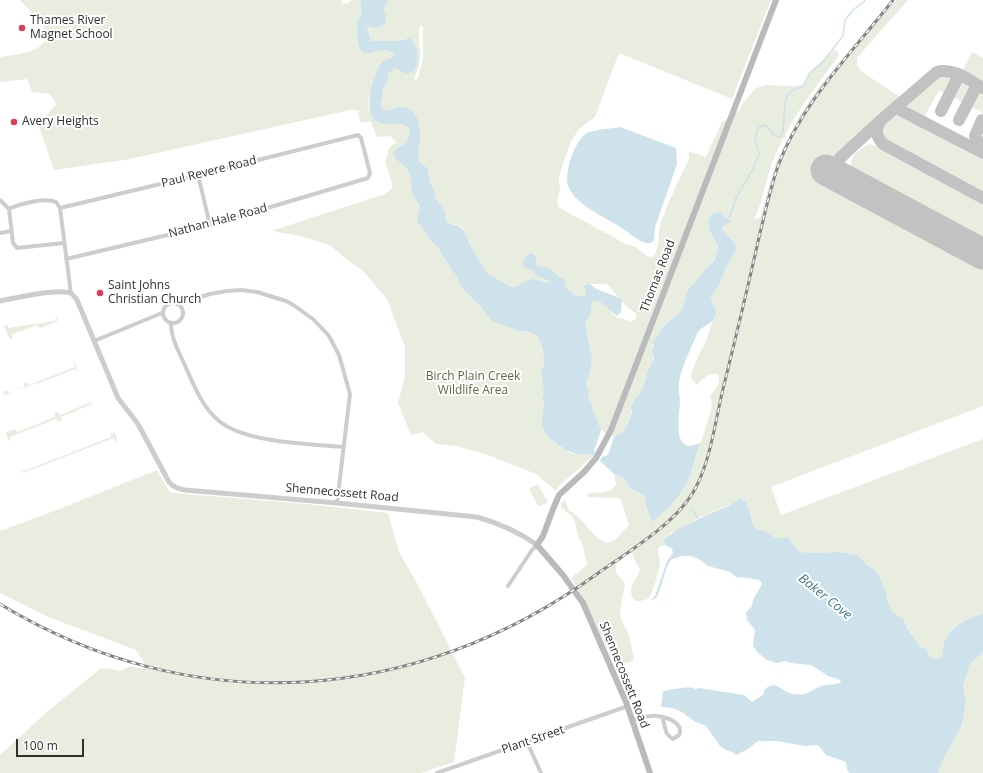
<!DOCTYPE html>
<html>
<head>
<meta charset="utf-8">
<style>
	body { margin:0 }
	#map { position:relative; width:983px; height:773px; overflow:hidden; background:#fff; font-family:"Open Sans",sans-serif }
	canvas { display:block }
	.scale { position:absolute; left:16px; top:739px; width:68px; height:18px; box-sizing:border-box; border:2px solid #303030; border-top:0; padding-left:5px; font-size:12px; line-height:14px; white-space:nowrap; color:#303030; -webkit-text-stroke:3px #fff; paint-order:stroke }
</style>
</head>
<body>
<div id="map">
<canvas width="983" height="773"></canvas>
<div class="scale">100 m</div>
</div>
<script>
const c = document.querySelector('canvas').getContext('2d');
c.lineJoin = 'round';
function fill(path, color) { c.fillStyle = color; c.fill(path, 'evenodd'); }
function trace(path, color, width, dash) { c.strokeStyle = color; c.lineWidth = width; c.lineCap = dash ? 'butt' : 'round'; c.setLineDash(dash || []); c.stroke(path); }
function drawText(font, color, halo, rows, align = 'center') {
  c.font = font + ' "Open Sans",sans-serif'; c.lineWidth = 4; c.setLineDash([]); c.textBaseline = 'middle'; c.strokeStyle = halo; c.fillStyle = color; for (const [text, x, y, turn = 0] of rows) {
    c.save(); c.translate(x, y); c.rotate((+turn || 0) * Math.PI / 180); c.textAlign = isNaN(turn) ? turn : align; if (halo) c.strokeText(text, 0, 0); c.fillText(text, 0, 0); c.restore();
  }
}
const green = new Path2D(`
	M20 0H342V3L348 4 351 0H362L360 5 362 15 357 21C355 79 376 38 395 55 392 59 386 58 382 62 376 69 366 101 369 109 371 114 375 118 378 122 390 125 401 120 410 130 411 138 406 144 398 147L397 161 403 165 410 175 412 181 413 195 420 208 419 216V224L424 229 428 237 438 248 442 255 455 274 462 288 479 305 492 321 519 331 530 332 538 337 543 350 545 359 544 364 541 373 544 392 542 397 544 406 542 419V426L544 431 549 438 566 450 573 454H589L593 456 559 486 556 491 536 474 488 455 457 446 436 444 423 432 411 435 398 403 405 377V347L387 299 362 270 346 259 330 245 300 236 277 232 274 230 385 194C388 192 391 190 392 187 393 181 386 167 385 161 390 155 384 148 395 144L396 141 392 138 391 136 377 137 371 122 369 121 361 123 358 114 360 111 355 110H350L130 159 54 170 39 127 41 122 56 104 50 94 32 92 27 79 0 82V57C15 54 41 54 48 36L42 24Z
	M371 0H771L732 99 619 53 595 117 580 128 571 141 559 176 560 190 557 201 558 207 626 244 636 247 647 256 653 257C661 246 657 234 661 222 669 200 679 180 689 159V151L706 157 722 122 737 113 743 103 756 88 766 85 793 86 801 85 804 83 809 72 832 52 835 50 837 51 839 55 838 57C812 91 788 123 772 163 765 182 763 202 754 219L760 218 776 162 802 111 823 82 876 18 897 0H908L857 58V65L862 72 900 97 837 153 830 162 821 179 983 265V406L771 487 781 515 983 439V614C959 620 944 630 943 656L936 659H934L930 656 926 650 920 646 906 625 893 612 888 603 887 594 880 577 874 569 867 565 860 557 853 554 839 552 815 553 799 552 795 549 789 539 776 538 769 533 756 529 752 522 744 499 698 518 675 532H672L664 539 665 545 659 547C656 553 660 556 660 562 660 567 653 593 650 596 647 601 640 601 635 601 625 587 637 581 640 569L636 563 633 554 630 553 616 564V573L625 583 620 612 621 619 629 635 634 659C627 666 618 664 611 658 599 630 587 604 571 578L587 565 583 546 577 534 576 525 572 516 561 508V503L564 500 566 502 569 511C583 516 590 536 606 543L614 541 629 525 622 503 619 498 589 497 587 495 588 493C598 492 609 494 616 485L614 474 623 478 629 487 644 495 646 498V505L650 513 651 519C659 512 670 506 677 498 689 485 697 459 699 443L701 442 711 411 712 404 710 396C715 389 723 381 717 374 709 372 702 379 697 385L691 378C692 366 702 350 707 338 709 333 710 328 712 323 713 319 717 316 716 312 716 307 711 303 711 297L720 283 727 265 737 249C733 237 727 238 722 229L726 225 727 219 725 216 716 213 709 218 708 225 718 245 716 256 711 264 687 291 682 310 664 326 652 343C654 347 652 348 652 352 653 356 654 354 653 358 653 363 648 367 647 373 645 381 645 392 636 397 629 415 632 426 614 437L601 430 590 404 588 394 589 391 586 385 591 368 592 357 585 324 591 313 592 303 595 300C604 303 610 311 617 318H622L631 322 636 319V314L625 305 609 286 606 284H589L584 297 575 295 565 287V280L561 278 550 270 536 265 537 259 534 254 532 253 526 256C533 270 533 275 549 281L548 283C543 283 538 279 532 279 524 280 519 288 511 287L487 273 471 247 464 231 462 227 455 224 448 223 446 221 445 211 436 199 435 193 430 182 428 168C424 166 420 164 419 160 417 151 420 141 420 132 420 120 412 105 398 107 394 107 390 110 386 111H384C381 105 380 95 383 88 384 87 385 87 386 86 390 79 385 76 393 68 398 70 403 74 408 73 421 73 418 43 410 38L399 41H371L367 28 371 27ZM420 25 423 27V58L418 79 414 80C416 72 420 66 420 58 421 46 417 36 420 25Z
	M972 52 983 58V82L962 71Z
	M943 72 953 78 945 93 939 90 924 117 905 107Z
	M960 82 971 88 964 103 952 97Z
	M979 92 983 94V113L970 106Z
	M896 114 983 160V193L886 141C876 129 888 121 896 114Z
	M870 144 876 146 983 202V240L977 239 854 173C845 161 858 149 870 144Z
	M56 316 58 320 56 322 40 328 37 325 11 335 13 338 11 339 9 338 4 326 7 325 8 328 55 321Z
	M74 363H75L78 372 75 369 37 384 36 383 5 395H3L5 390H7L9 393 24 387V383L27 382 29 385 75 367Z
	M89 399 93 408 90 405 61 417 62 420 58 422 56 419 10 437V441L8 440 6 434 7 432 15 429 17 432 55 417V413L58 412 60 415 89 403Z
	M111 433H115L117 437V441H115L114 438 23 473 21 469 24 471 111 437Z
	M157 470 168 490 173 493 307 504 388 513 399 552 419 587 465 678 454 762 421 773H0V755L48 711 100 669 107 668 120 671 131 666 143 669 145 664 136 650 51 618 0 593V531L62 508Z
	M538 484 548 502 539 507 529 489Z
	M983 652V773H938L943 760 962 725 966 702 963 686 970 664Z`);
const water = new Path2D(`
	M362 0H388L383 9C390 22 384 30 369 27L367 28 371 41H399L410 38C416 43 419 57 417 64 416 68 414 70 411 73H404L394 68 389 73 387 83 383 89 381 103 383 109 386 111C390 110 394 107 398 107 413 105 420 119 420 132 421 141 417 151 419 160 420 164 424 166 428 168L430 182 435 193 436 199 445 211 446 221 448 223 459 226 464 231 471 247 487 273 511 287C519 288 524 280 532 279 538 279 543 283 548 283L549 281 537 276 533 271 523 266C522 259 526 255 532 253L537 257 536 265 550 269 561 278 565 279V287L575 295 584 297 586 290 583 286 589 284C592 285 594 288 597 289 604 293 618 296 622 300L621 312 617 316 600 302 594 301 592 303 591 313 585 324 592 357 591 368 586 385 589 391 588 394C591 407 596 417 601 430L596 446 594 448 595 453 593 456 589 454H576L566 450 549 438 544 431 542 426V419L544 406 542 397 544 392 541 373 544 364V359L543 350 538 337 530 332 519 331 492 321 479 305 462 288 455 274 442 255 438 248 428 237 422 227 417 222 420 208C419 203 415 200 413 195 410 188 413 180 409 173 405 165 396 162 393 154L397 148C405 144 410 140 410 130 400 118 390 128 378 122 361 114 373 73 382 62 386 58 392 59 395 55 378 37 355 80 357 21L362 15 360 5Z
	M620 127 676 148 677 164 655 227 654 240 651 243C641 245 630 233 622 228 606 218 587 210 574 196 572 193 569 189 568 185 564 173 575 139 587 133 597 129 609 129 620 127Z
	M720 212C725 215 726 219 732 221L724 226 722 229C727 238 734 238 737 249L727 265 720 283 711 297C711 304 719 310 715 317 712 325 700 326 697 334 691 348 684 362 680 377 678 384 679 393 680 401 680 411 674 440 686 445 689 447 697 444 699 444 695 462 690 483 677 498 670 507 661 514 652 522L646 505V499L644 495 630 488 623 478 614 474 600 461 602 457 608 455 614 437 623 431 628 423 632 412 631 408 636 397 639 395 643 388 646 379 647 372 654 358 652 351 654 346 652 343 664 326 682 310 687 291 715 259 717 252 718 245 709 229 708 222 709 218 713 214Z
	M742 498C751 506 749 520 756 529L765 531 776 538H788L799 552 815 553 839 552 858 555 866 564 874 569 880 577 887 594 888 603 893 612 903 619 908 629 920 646 926 650 930 656 934 659H936L943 656C941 632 962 619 983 614V652L970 664 963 686 966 702 962 725 943 760 938 773H850L847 770 846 762 826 755 820 747 817 745 805 746 777 741H758L748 749 736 755 732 752 726 750 720 746 706 726 694 721 682 712 672 708 661 707 663 691C670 690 690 685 695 689L699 688 744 695 752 702 763 695 765 689C778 679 780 692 793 694 809 697 812 688 825 685 831 684 836 685 841 682L840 680 828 676 811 665 791 663 785 661 777 663 767 660 757 652 753 646 755 630 747 620 746 613 752 606 753 600 761 586 762 583 759 580 749 578 736 577 730 572 708 566 699 559 691 556H682L672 559 668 564 658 595 655 599 651 600 655 596 667 561 673 553 672 549 665 545 664 539C683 525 704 516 726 507 732 505 736 500 742 498Z`);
const stream = new Path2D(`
	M727 219 730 216 736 198 754 167 758 157 759 153 755 139 758 128 764 125 768 127 773 135 780 137 783 132 785 103 787 95 793 90 803 86 810 73 820 65 843 36 845 20 854 9 864 2 865 0
	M692 509 698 518`);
const taxiway = new Path2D(`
	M983 88C970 81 953 67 937 72L880 121C875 130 876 137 883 144L983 198
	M897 106 900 110 983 153
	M941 111 959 75
	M959 120 977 85
	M982 120 975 136 977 140 983 144
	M846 181C840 174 836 168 840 158L879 122
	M969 247H983`);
const runway = new Path2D(`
	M826 170 983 254`);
const minor = new Path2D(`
	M198 175 210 225
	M0 200 9 209 13 243 17 248 64 243
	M60 208 198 175 358 135 361 138 370 173 368 178 210 225 66 259
	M9 209C19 204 45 197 56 202L60 208 71 294
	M0 233 11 231
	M163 313a10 10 0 1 1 20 0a10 10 0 1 1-20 0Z
	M177 304 210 294 227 291 241 290 257 292 286 301 295 306 314 320 329 336 339 355 350 394 337 503
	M171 324C171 339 181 356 187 370 195 388 203 408 219 421 246 443 309 444 344 447
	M94 341 162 313
	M508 586 532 550 537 545
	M632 720C640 718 649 715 657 716 667 717 684 723 679 735L673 739C663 734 666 725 662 717
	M527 742 541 773
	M437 773 628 706`);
const tertiary = new Path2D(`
	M0 301C15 298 57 288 70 293 73 294 75 297 77 300L118 398 138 424 169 482C173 487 178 489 185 490L337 503 477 517C498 523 519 532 537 545`);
const secondary = new Path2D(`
	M650 773 626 702 583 603 563 575 537 545 543 536 553 509 559 495 584 472 596 458 611 430 776 0`);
const rail = new Path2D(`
	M0 604C193 721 416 705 597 574 628 552 677 523 695 489 711 459 715 422 723 389 733 348 743 308 752 268 760 234 767 199 778 166 802 102 852 53 893 0`);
const markers = [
	[22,28,4,"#df3b56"],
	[14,122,4,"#df3b56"],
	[100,293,4,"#df3b56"]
];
const poiNames = [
	["Thames River",30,21],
	["Magnet School",30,35],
	["Avery Heights",22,122],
	["Saint Johns",108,286],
	["Christian Church",108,300]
];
const streetNames = [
	["Paul Revere Road",209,172,-14],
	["Nathan Hale Road",218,221,-15],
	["Thomas Road",658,276,-69],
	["Shennecossett Road",342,493,5],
	["Shennecossett Road",624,675,68],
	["Plant Street",533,740,-19]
];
const parkNames = [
	["Birch Plain Creek",473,377],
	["Wildlife Area",473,391]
];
const waterNames = [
	["Baker Cove",825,597,39]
];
fill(green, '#e8eddf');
fill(water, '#cde2eb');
trace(stream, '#cde2eb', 1.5);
trace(taxiway, '#c2c2c2', 12);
trace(runway, '#c2c2c2', 31);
trace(minor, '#cdcdcd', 4);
trace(tertiary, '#cdcdcd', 5);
trace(secondary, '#bababa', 6);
trace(rail, '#858585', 3);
trace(rail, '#fff', 1.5, [4.5]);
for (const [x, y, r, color] of markers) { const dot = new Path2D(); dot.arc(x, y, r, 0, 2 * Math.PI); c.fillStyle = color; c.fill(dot); trace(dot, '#fff', 1.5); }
drawText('12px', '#303030', '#fff', poiNames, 'left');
drawText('12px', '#303030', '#fff', streetNames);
drawText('12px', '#586b3f', '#fff', parkNames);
drawText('italic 13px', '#417990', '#fff', waterNames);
</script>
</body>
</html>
